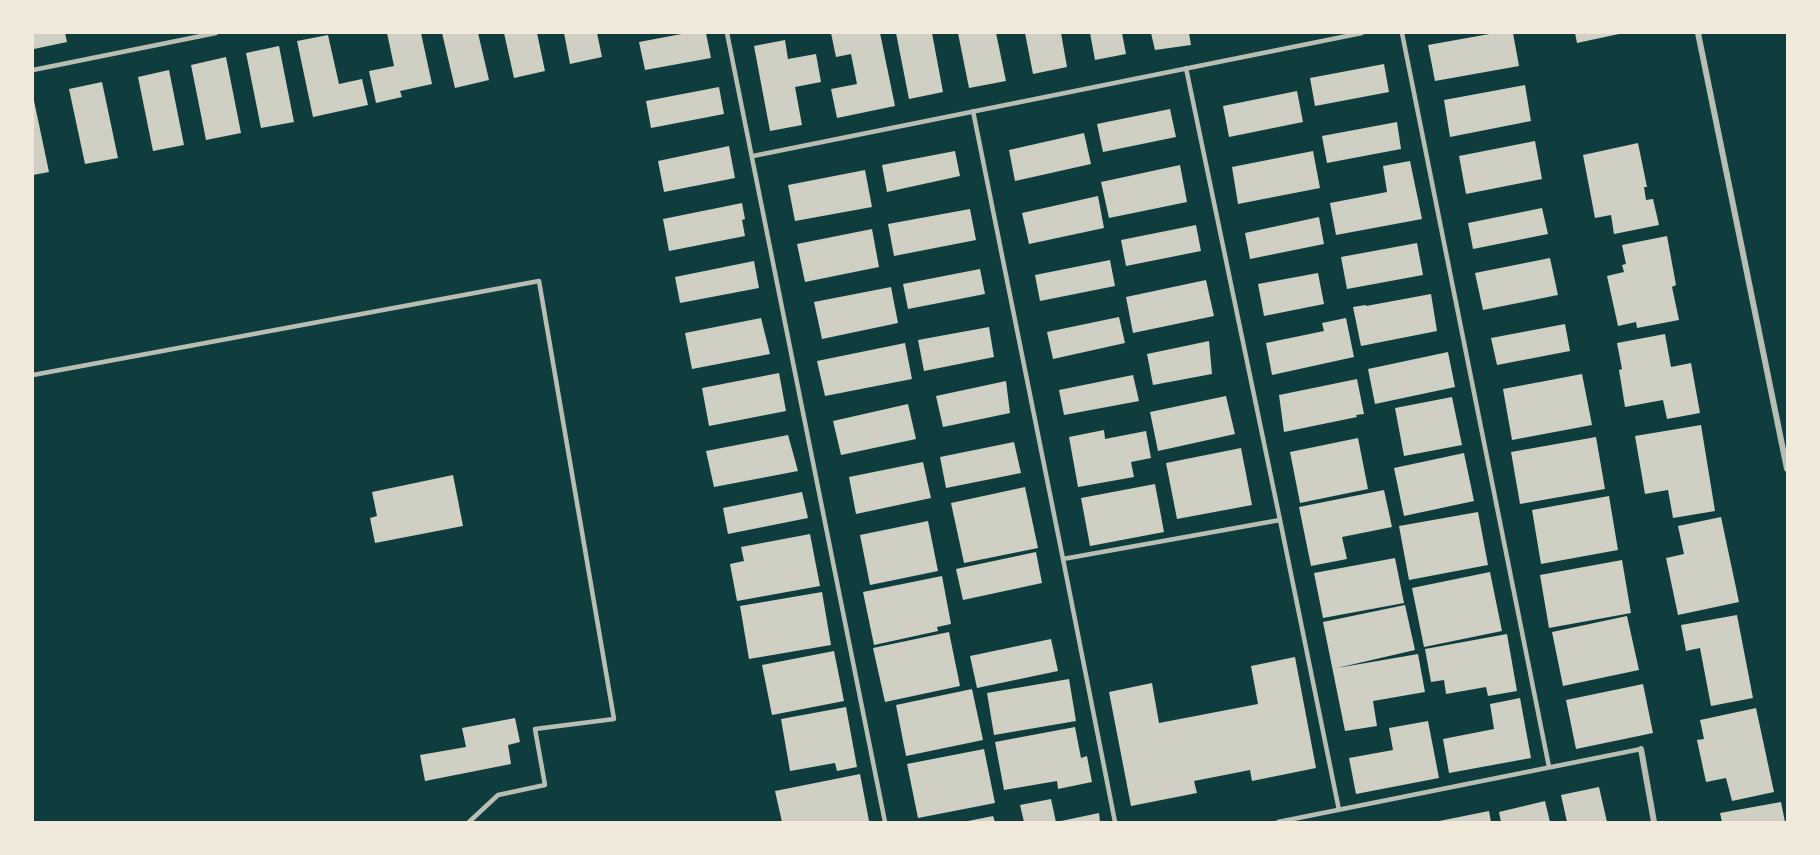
<!DOCTYPE html>
<html>
<head>
<meta charset="utf-8">
<style>
	body { margin:0 }
	#map { position:relative; width:1820px; height:855px; overflow:hidden; background:#0f3d3e; font-family:"Sofia Sans Condensed",sans-serif }
	canvas { display:block }
	.frame { position:absolute; inset:0; border:34px solid #f1e9da; pointer-events:none }
</style>
</head>
<body>
<div id="map">
<canvas width="1820" height="855"></canvas>
<div class="frame"></div>
</div>
<script>
const c = document.querySelector('canvas').getContext('2d');
c.lineJoin = 'round';
function fill(path, color) { c.fillStyle = color; c.fill(path, 'evenodd'); }
function trace(path, color, width, dash) { c.strokeStyle = color; c.lineWidth = width; c.lineCap = dash ? 'butt' : 'round'; c.setLineDash(dash || []); c.stroke(path); }
const building = new Path2D(`
	M33 33H65L67 42 34 49Z
	M387 33H421L432 84 400 91 402 97 376 103 369 71 394 66Z
	M442 33H478L489 80 455 88Z
	M504 33H537L545 71 514 78Z
	M564 33H597L602 57 570 64Z
	M687 33H706L711 58 645 70 639 42Z
	M831 33H880L895 106 837 118 831 89 857 84 851 54 836 57Z
	M896 33H932L943 92 909 99Z
	M958 33H996L1006 81 969 88Z
	M1025 33H1061L1067 67 1033 74Z
	M1090 33H1122L1126 54 1095 60Z
	M1151 33H1189L1191 45 1155 50Z
	M1495 33H1513L1519 66 1435 81 1428 45Z
	M1575 33H1618L1619 34 1577 43Z
	M328 35 339 84 362 79 368 105 313 117 297 41Z
	M785 40 788 59 816 54 821 82 795 87 802 125 770 131 754 46Z
	M279 46 294 122 261 128 246 53Z
	M226 57 241 133 206 140 191 65Z
	M1384 64 1389 92 1315 106 1310 78Z
	M169 70 184 145 153 151 138 77Z
	M102 82 118 158 85 164 69 89Z
	M1525 85 1531 121 1450 137 1444 100Z
	M719 87 724 114 651 128 646 101Z
	M1297 91 1303 122 1229 137 1223 106Z
	M33 96 49 172 33 175Z
	M1170 109 1176 137 1103 152 1097 124Z
	M1397 122 1401 149 1327 163 1322 136Z
	M1084 133 1091 164 1015 181 1009 150Z
	M1535 141 1542 179 1466 194 1459 156Z
	M1638 143 1647 187H1644L1646 200 1653 199 1659 225 1614 234 1611 215 1595 218 1583 155Z
	M729 146 735 178 664 192 658 161Z
	M955 151 960 176 887 192 882 165Z
	M1313 151 1320 188 1238 204 1232 167Z
	M1410 161 1422 219 1336 235 1330 203 1387 192 1383 166Z
	M1180 165 1187 202 1109 218 1101 182Z
	M865 170 872 207 795 221 788 185Z
	M1098 196 1104 228 1029 244 1022 213Z
	M742 203 745 219 742 220 745 236 669 251 663 219Z
	M1542 208 1548 234 1473 249 1468 223Z
	M970 209 976 240 894 256 888 224Z
	M1319 217 1324 244 1250 259 1245 233Z
	M1196 225 1201 251 1126 266 1121 240Z
	M872 229 879 267 805 282 797 244Z
	M1667 236 1676 285 1672 287 1679 320 1637 328 1636 322 1618 326 1607 276 1624 272 1622 265 1626 264 1622 245Z
	M1417 243 1423 275 1347 289 1341 257Z
	M1550 258 1558 295 1483 310 1475 273Z
	M1110 260 1115 286 1040 301 1035 275Z
	M754 261 759 288 680 303 675 277Z
	M980 269 985 294 908 309 903 284Z
	M1318 273 1324 304 1264 316 1258 284Z
	M1206 280 1214 316 1133 333 1126 297Z
	M891 287 898 323 822 339 814 302Z
	M1431 294 1437 331 1361 346 1353 307 1366 305V306Z
	M1119 317 1125 343 1053 359 1047 332Z
	M761 318 770 354 692 369 685 333Z
	M1346 318 1354 357 1272 375 1266 343 1324 331 1322 323Z
	M1565 324 1570 351 1497 365 1491 338Z
	M989 327 994 357 924 371 918 340Z
	M1665 334 1671 367 1691 363 1700 413 1667 419 1663 400 1625 407 1619 370 1622 369 1617 343Z
	M1209 341 1212 374 1153 385 1147 354Z
	M905 343 912 379 825 396 817 361Z
	M1448 352 1455 387 1375 404 1368 369Z
	M779 373 786 411 709 426 702 388Z
	M1582 374 1592 425 1512 440 1503 389Z
	M1133 375 1139 401 1064 415 1059 390Z
	M1357 379 1364 414 1356 415 1357 417 1284 432 1279 395Z
	M1006 381 1010 413 943 427 936 396Z
	M1226 396 1235 434 1158 451 1150 412Z
	M1452 397 1462 445 1404 456 1395 408Z
	M908 404 916 439 841 455 833 421Z
	M1701 425 1715 511 1673 518 1668 490 1645 494 1635 436Z
	M1104 430 1105 439 1146 431 1151 458 1131 462 1134 477 1078 487 1069 437Z
	M788 435 798 471 714 487 706 451Z
	M1596 437 1605 489 1520 504 1511 452Z
	M1358 438 1368 489 1300 503 1290 452Z
	M1014 442 1021 473 946 488 940 457Z
	M1241 448 1252 505 1177 519 1166 463Z
	M1464 453 1474 501 1404 516 1394 468Z
	M923 462 931 498 856 514 849 477Z
	M453 475 463 526 375 543 370 518 377 516 372 492Z
	M1155 484 1164 532 1090 546 1081 498Z
	M1025 487 1038 548 964 563 951 503Z
	M1384 490 1392 527 1342 537 1347 559 1311 566 1299 507Z
	M802 492 808 518 728 534 723 508Z
	M1609 496 1618 550 1541 564 1532 510Z
	M1478 512 1488 565 1409 580 1399 526Z
	M1721 517 1739 602 1678 615 1666 558 1684 554 1678 526Z
	M928 521 938 571 870 585 860 535Z
	M810 534 820 586 737 601 730 564 744 561 741 547Z
	M1036 552 1042 583 963 600 956 569Z
	M1395 558 1404 603 1323 618 1314 573Z
	M1622 560 1631 613 1549 628 1540 575Z
	M1490 572 1502 631 1424 647 1412 588Z
	M942 576 951 624 937 627 938 631 874 645 863 592Z
	M822 592 831 645 749 659 740 606Z
	M1405 605 1415 650 1337 668 1418 654 1425 692 1373 701 1377 726 1345 731 1323 622Z
	M1737 615 1753 698 1711 706 1700 648 1686 651 1681 625Z
	M1627 616 1639 670 1563 686 1552 632Z
	M949 632 960 686 885 702 873 648Z
	M1507 634 1517 691 1488 696 1486 687 1446 694 1444 680 1431 682 1425 649Z
	M1051 639 1058 671 977 688 970 656Z
	M834 651 844 701 772 715 762 665Z
	M1295 657 1316 768 1252 781 1250 770 1194 781 1197 793 1131 806 1109 692 1152 683 1159 723 1258 704 1251 666Z
	M1069 679 1076 721 994 735 987 693Z
	M1643 684 1653 733 1576 749 1566 700Z
	M972 689 983 740 906 756 896 705Z
	M1520 698 1531 758 1449 773 1443 739 1494 729 1490 704Z
	M846 707 857 767 837 771 835 763 790 771 781 719Z
	M1756 708 1774 792 1732 801 1726 778 1706 782 1697 740 1704 739 1700 720Z
	M515 718 520 742 508 745 511 764 425 781 420 755 466 747 462 728Z
	M1428 721 1439 778 1356 794 1349 758 1393 750 1389 728Z
	M1075 727 1081 758 1087 756 1092 782 1058 789 1057 781 1004 790 995 742Z
	M984 749 995 803 918 818 907 764Z
	M860 774 869 821 782 822 775 791Z
	M1599 787 1607 822H1567L1561 795Z
	M1051 799 1056 822H1024L1020 805Z
	M1545 801 1550 822H1501L1499 812Z
	M1781 802 1785 822H1722L1720 813Z
	M1489 811 1491 822H1439V821Z
	M1099 813 1100 822H1061V821Z
	M993 816 995 822H968V821Z`);
const service = new Path2D(`
	M727 33 885 822
	M1402 33 1549 767
	M1186 68 1280 520
	M33 70 216 33
	M973 111 1063 559
	M753 156 1362 33
	M33 375 539 281 614 719 535 729 545 785 498 795 469 822
	M1115 822 1063 559 1280 520 1339 810
	M1278 822 1641 749`);
const minor = new Path2D(`
	M1698 33 1787 469
	M1641 749 1654 822`);
fill(building, '#cfcfc3');
trace(service, '#b8beb3', 4.5);
trace(minor, '#b8beb3', 6);
</script>
</body>
</html>
